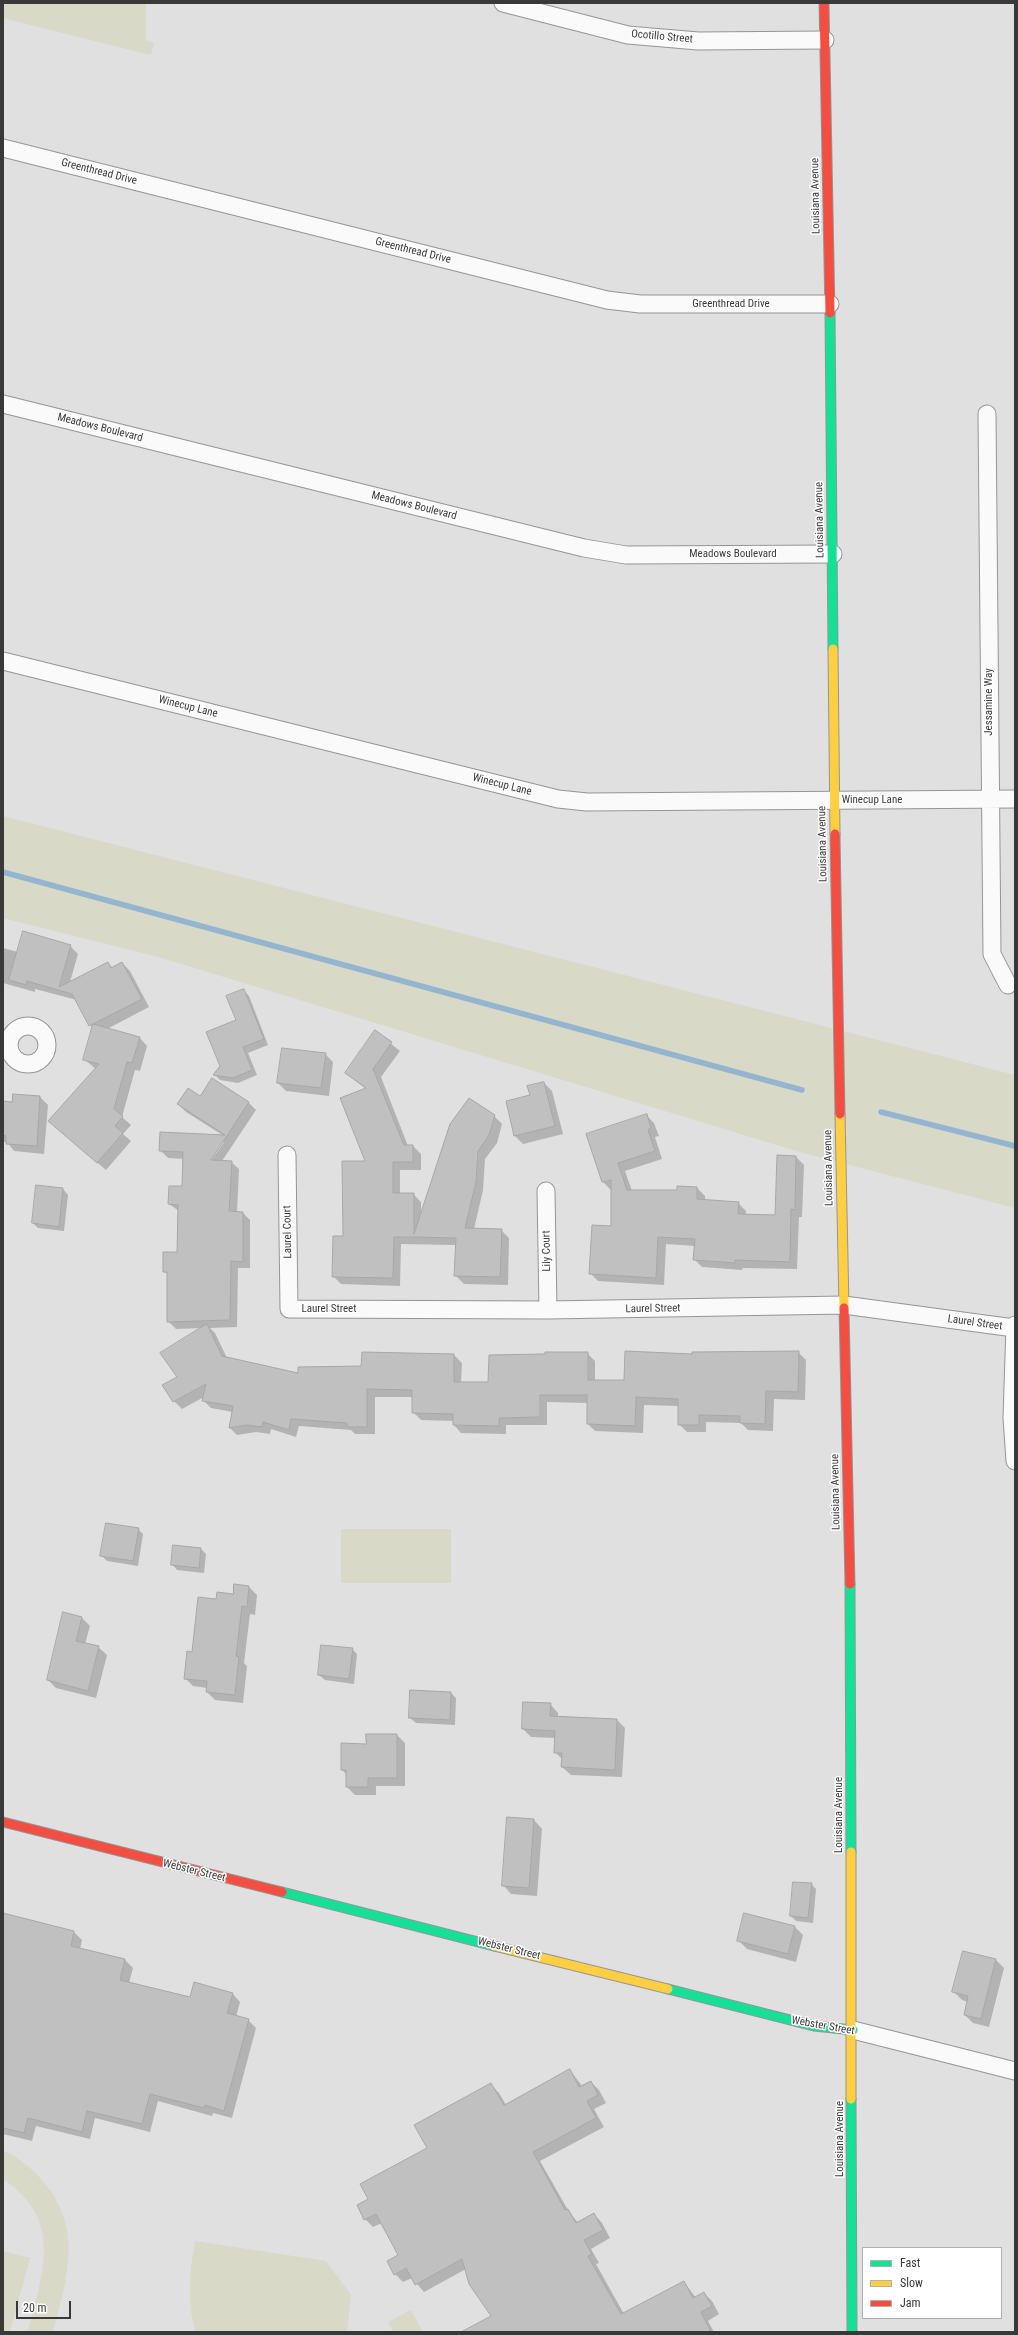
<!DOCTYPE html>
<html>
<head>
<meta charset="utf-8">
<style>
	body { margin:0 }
	#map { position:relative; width:1018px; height:2335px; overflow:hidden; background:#e0e0e1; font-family:"Roboto Condensed",sans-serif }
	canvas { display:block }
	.frame { position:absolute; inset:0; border:4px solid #39393a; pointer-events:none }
	.legend { position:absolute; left:862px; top:2247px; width:140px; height:72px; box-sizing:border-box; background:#fff; border:1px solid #b0b0b0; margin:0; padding:5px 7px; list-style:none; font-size:12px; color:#39393a }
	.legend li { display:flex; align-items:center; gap:8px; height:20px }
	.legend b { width:20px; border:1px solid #b0b0b0 }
	.scale { position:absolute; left:16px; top:2301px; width:55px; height:18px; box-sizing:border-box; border:2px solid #39393a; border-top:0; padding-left:5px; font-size:12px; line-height:14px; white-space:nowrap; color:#39393a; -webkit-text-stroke:3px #fff; paint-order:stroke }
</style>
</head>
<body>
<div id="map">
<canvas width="1018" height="2335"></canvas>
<div class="frame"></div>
<ul class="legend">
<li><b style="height:5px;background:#16e098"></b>Fast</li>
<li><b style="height:5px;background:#ffcf43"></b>Slow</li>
<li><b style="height:5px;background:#f24e42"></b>Jam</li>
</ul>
<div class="scale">20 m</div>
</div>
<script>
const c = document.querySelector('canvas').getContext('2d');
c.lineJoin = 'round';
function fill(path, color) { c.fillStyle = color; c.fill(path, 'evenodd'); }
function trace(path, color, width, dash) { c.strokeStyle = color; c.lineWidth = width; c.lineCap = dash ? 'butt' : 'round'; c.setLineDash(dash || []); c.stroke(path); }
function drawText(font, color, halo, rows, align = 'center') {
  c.font = font + ' "Roboto Condensed",sans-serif'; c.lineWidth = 3; c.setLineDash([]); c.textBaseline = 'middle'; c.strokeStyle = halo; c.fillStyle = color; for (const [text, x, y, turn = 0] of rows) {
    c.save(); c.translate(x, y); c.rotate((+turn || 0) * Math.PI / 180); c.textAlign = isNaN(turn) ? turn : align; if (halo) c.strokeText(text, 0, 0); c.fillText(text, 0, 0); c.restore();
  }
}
const green = new Path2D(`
	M3 3H146V40L154 43 151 55 3 18Z
	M3 816 1015 1075V1208L803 1153 155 956 3 918Z
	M341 1529H451V1583H341Z
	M3 2151C18 2156 32 2169 42 2180 84 2228 67 2278 53 2332H28C42 2273 65 2221 3 2179Z
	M195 2241 326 2261 351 2295 347 2332H196C186 2303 190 2271 195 2241Z
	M3 2251 30 2258 10 2332H3Z
	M411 2310 423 2332H393L388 2322Z`);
const shadow = new Path2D(`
	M70 946 78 954 70 982 108 963 113 968 122 963 130 971 149 1007 107 1029 139 1037 147 1046 140 1071 135 1070 122 1117 131 1125 123 1134 131 1141 106 1170 58 1129 96 1069 85 1060 93 1029 77 1000 35 989V992L3 983V948L18 952Z
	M243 990 249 996 268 1045 248 1053 257 1075 238 1083 220 1080 215 1075 221 1066 237 1020Z
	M375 1031 400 1051 381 1077 408 1146H413L421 1154V1170H400V1194H413L421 1202V1214L494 1116 502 1124 497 1143 485 1159 483 1190 474 1229 501 1230 509 1238 508 1285 464 1284 456 1276V1245L401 1244 400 1286 341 1284 333 1276 367 1162 366 1089 346 1073Z
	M325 1054 333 1062 329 1096 286 1091 278 1083Z
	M544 1083 552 1091 563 1134 523 1144 515 1136 531 1096Z
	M14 1095 40 1097 48 1105 44 1154 14 1151 7 1142H3V1102L13 1103Z
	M200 1097 248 1102 256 1110 222 1161 231 1162 239 1169 237 1213H243L250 1220V1268H238L237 1327 210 1328 215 1333 227 1358 299 1374 454 1355 462 1363 461 1383H489L587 1353 595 1361V1381H625L693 1355 798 1352 806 1360 805 1400 774 1399 773 1431 748 1430 741 1423 706 1422V1432H687L679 1424V1406L644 1405 643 1433 595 1431 588 1424V1403L547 1402V1425H506V1434L461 1433 454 1425V1421L421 1420 413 1412V1397H375V1434H355L351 1430 299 1426 296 1437 271 1429 270 1434 256 1432 237 1435 230 1428 233 1412 211 1408 204 1401V1397L182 1409 174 1401 178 1377 203 1328 176 1329 168 1321V1275L164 1271 178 1253 179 1211 169 1204 182 1187 184 1159 168 1158 160 1150 224 1136 186 1112 178 1104ZM221 1142H224L209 1164 207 1163Z
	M646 1115 654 1123 659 1136 655 1137 662 1159 625 1171 632 1191H678V1187L697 1188 705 1196V1200L738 1203 746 1211V1215L776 1216 796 1157 804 1165 802 1217H799L797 1269 743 1268 742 1270 702 1267 694 1259 695 1246 666 1244 664 1285 598 1281 590 1273 612 1227V1191L603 1182 587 1134Z
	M63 1189 68 1195 64 1231 38 1228 33 1223Z
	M138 1529 143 1534 138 1566 107 1561 102 1556Z
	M174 1546 201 1549 206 1554 204 1573 177 1570 172 1564Z
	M235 1585 249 1587 257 1595 255 1615 250 1614 244 1663 247 1666 243 1703 215 1700 207 1692V1688L193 1686 185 1678 192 1653 217 1600 233 1595Z
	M82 1618 90 1626 85 1644 98 1647 107 1655 96 1698 56 1688 48 1680Z
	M352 1649 357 1654 354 1684 325 1680 319 1675Z
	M451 1693 456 1698 455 1725 416 1723 410 1718Z
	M550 1704 558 1713V1717L617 1720 625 1728 622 1777 571 1775 562 1767 563 1760 555 1752 556 1738 531 1737 523 1729Z
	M397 1735 405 1743V1786H376V1795H355L347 1787V1775L342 1770Z
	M534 1820 542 1829 537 1896 511 1894 503 1885Z
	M811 1884 816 1889 813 1923 796 1921 791 1916Z
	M3 1914 74 1932 82 1940 80 1949 125 1960 133 1968 129 1983 191 1998 232 1993 240 2002 236 2017 248 2020 256 2028 232 2118 213 2113 212 2116 158 2101 150 2132 95 2118 90 2139 36 2126 32 2141 3 2134Z
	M745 1914 795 1927 803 1935 796 1962 747 1949 739 1941Z
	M996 1960 1004 1968 989 2027 973 2023 965 2015 968 2002 962 2000 954 1992Z
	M570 2070 582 2086 591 2082 599 2090 606 2103 594 2109 604 2127 540 2161 568 2210 578 2223 594 2214 602 2223 610 2238 591 2249 599 2263 596 2264 624 2314 684 2282 696 2298 704 2293 712 2301 719 2314 708 2321 714 2332H463L492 2316 466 2269 424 2292 412 2278 403 2282 395 2274 399 2255 382 2223 373 2227 365 2219 370 2200 428 2149 491 2085 499 2093 506 2105Z`);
const stream = new Path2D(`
	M3 872 802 1090
	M881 1112 1015 1146`);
const building = new Path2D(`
	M23 931 71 945 59 987 108 962 111 968 122 962 142 999 89 1026 72 994 27 981 26 985 9 980Z
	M244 989 264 1039 243 1047 252 1070 233 1078 213 1075 220 1066 206 1032 236 1020 226 996Z
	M93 1024 140 1037 132 1063 127 1062 114 1109 123 1116 115 1126 123 1133 97 1163 48 1121 99 1064 83 1060Z
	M375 1030 392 1042 373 1069 404 1145H413V1162H393V1193H414V1234L450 1124 469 1098 495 1115 489 1135 478 1151 476 1182 465 1228 502 1229 500 1277 454 1276 456 1238 414 1237H394L393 1278 332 1277 333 1236H343L342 1161H365L340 1098 366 1088 345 1073Z
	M282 1048 326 1053 321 1088 277 1083Z
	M212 1078 249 1102 211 1160 232 1161 229 1211 243 1212V1262L231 1261 230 1320 167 1322V1272H163V1252H177L178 1205 168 1204 169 1186H182L183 1152 159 1151 160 1132 225 1135 177 1104 188 1088 200 1096Z
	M544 1082 555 1126 514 1136 506 1101 530 1095 527 1086Z
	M13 1094 40 1096 37 1146 6 1144V1136L3 1135V1101L12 1102Z
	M647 1114 651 1128 648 1130 655 1151 618 1163 627 1190H677V1186L697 1187V1199L739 1202 738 1214 775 1215 777 1155 796 1156 795 1210 791 1209 790 1262 735 1260V1263L693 1260 695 1239 658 1237 656 1278 589 1274 592 1225 611 1226V1180L602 1182 586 1134Z
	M36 1185 63 1188 59 1227 32 1223Z
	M207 1324 222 1356 298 1373V1367L361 1366 362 1352 454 1354V1382H488L489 1355 545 1354V1352H588V1380H624L625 1351 692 1354V1352L799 1351 798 1392 766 1391 765 1424 740 1423V1416L699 1415V1425H678V1399L636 1397 635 1426 587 1424V1395H540V1417L499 1418V1426L453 1425V1414L412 1413V1390L367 1389V1427H347V1423L291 1419 289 1430 263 1422 262 1427 247 1425 229 1428 233 1406 202 1401 206 1384 173 1402 162 1385 177 1377 160 1353Z
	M106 1523 139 1528 133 1561 100 1556Z
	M173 1545 201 1548 199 1568 171 1565Z
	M234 1584 249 1586 247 1607 242 1606 236 1656 239 1657 235 1695 206 1692 207 1681 184 1679 187 1651 192 1652 198 1597 216 1599 217 1592 233 1594Z
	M63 1612 82 1617 76 1641 99 1646 88 1691 47 1680Z
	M321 1645 353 1648 349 1679 318 1675Z
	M410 1690 451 1692 450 1720 409 1718Z
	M523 1702 551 1703 550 1716 617 1719 615 1770 561 1767 562 1753H554L555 1731 522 1729Z
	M366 1734H397V1778H368V1787H346V1770H341V1743L366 1744Z
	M507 1817 534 1819 529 1888 502 1886Z
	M793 1882 812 1883 808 1918 790 1916Z
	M3 1913 74 1931 71 1946 125 1959 120 1980 190 1997 194 1982 233 1993 227 2013 249 2019 224 2111 205 2105 204 2108 150 2094 142 2124 87 2111 82 2132 28 2118 24 2133 3 2128Z
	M744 1913 795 1926 788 1954 737 1941Z
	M963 1951 996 1959 981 2019 964 2015 968 1996 952 1992Z
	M570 2069 579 2087 591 2081 598 2095 587 2101 596 2118 533 2152 565 2210 568 2209 576 2223 594 2213 603 2230 584 2240 592 2254 588 2256 621 2314 684 2281 693 2298 704 2292 712 2306 701 2312 711 2332H461L491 2316 469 2284 462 2259 415 2285 406 2268 394 2275 387 2261 398 2255 376 2214 364 2220 357 2205 368 2199 360 2184 427 2148 414 2125 491 2083 504 2105Z`);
const street = new Path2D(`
	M503 3 628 35 698 41 825 40
	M3 148 607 300 640 304H830
	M3 404 584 548 626 555 833 554
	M987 414 992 954 1008 985
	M3 661 558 799 587 802 1015 799
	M9 1045a19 19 0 1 1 38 0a19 19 0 1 1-38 0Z
	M287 1155 289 1309 548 1310 844 1305 1014 1328
	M546 1191 548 1310
	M1015 1325 1012 1418 1015 1461
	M853 2030 1015 2071`);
const fast = new Path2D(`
	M830 313 833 649
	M850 1584 851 1852
	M282 1892 494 1946
	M668 1989 814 2026 853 2030
	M851 2099 852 2332`);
const slow = new Path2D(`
	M833 649 835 834
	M840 1114 844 1308
	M851 1852V2099
	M494 1946 668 1989`);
const jam = new Path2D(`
	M824 3 830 313
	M835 834 840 1114
	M844 1308 850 1584
	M3 1822 282 1892`);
const streetNames = [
	["Ocotillo Street",662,37,5],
	["Greenthread Drive",99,172,14],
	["Louisiana Avenue",816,196,-91],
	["Greenthread Drive",413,251,14],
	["Greenthread Drive",731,304],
	["Meadows Boulevard",100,428,14],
	["Meadows Boulevard",414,506,14],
	["Louisiana Avenue",820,520,-91],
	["Meadows Boulevard",733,554],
	["Jessamine Way",989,702,-90],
	["Winecup Lane",188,707,14],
	["Winecup Lane",502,785,14],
	["Winecup Lane",872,800],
	["Louisiana Avenue",823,844,-91],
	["Louisiana Avenue",829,1168,-91],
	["Laurel Court",288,1232,-91],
	["Lily Court",547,1251,-91],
	["Laurel Street",329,1309],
	["Laurel Street",653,1309,-1],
	["Laurel Street",975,1323,8],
	["Louisiana Avenue",836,1492,-91],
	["Louisiana Avenue",839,1815,-90],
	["Webster Street",194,1871,14],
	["Webster Street",509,1949,14],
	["Webster Street",823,2026,10],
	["Louisiana Avenue",840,2139,-90]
];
fill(green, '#d8d9c7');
fill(shadow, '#0003');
trace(stream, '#93b5cf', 5.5);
fill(building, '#c0c0c1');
trace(building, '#a8a7a8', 1);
trace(street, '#959596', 19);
trace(fast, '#959596', 11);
trace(slow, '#959596', 11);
trace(jam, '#959596', 11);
trace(street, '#fafafa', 17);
trace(fast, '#16e098', 9);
trace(slow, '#ffcf43', 9);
trace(jam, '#f24e42', 9);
drawText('11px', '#39393a', '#fff', streetNames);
</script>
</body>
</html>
